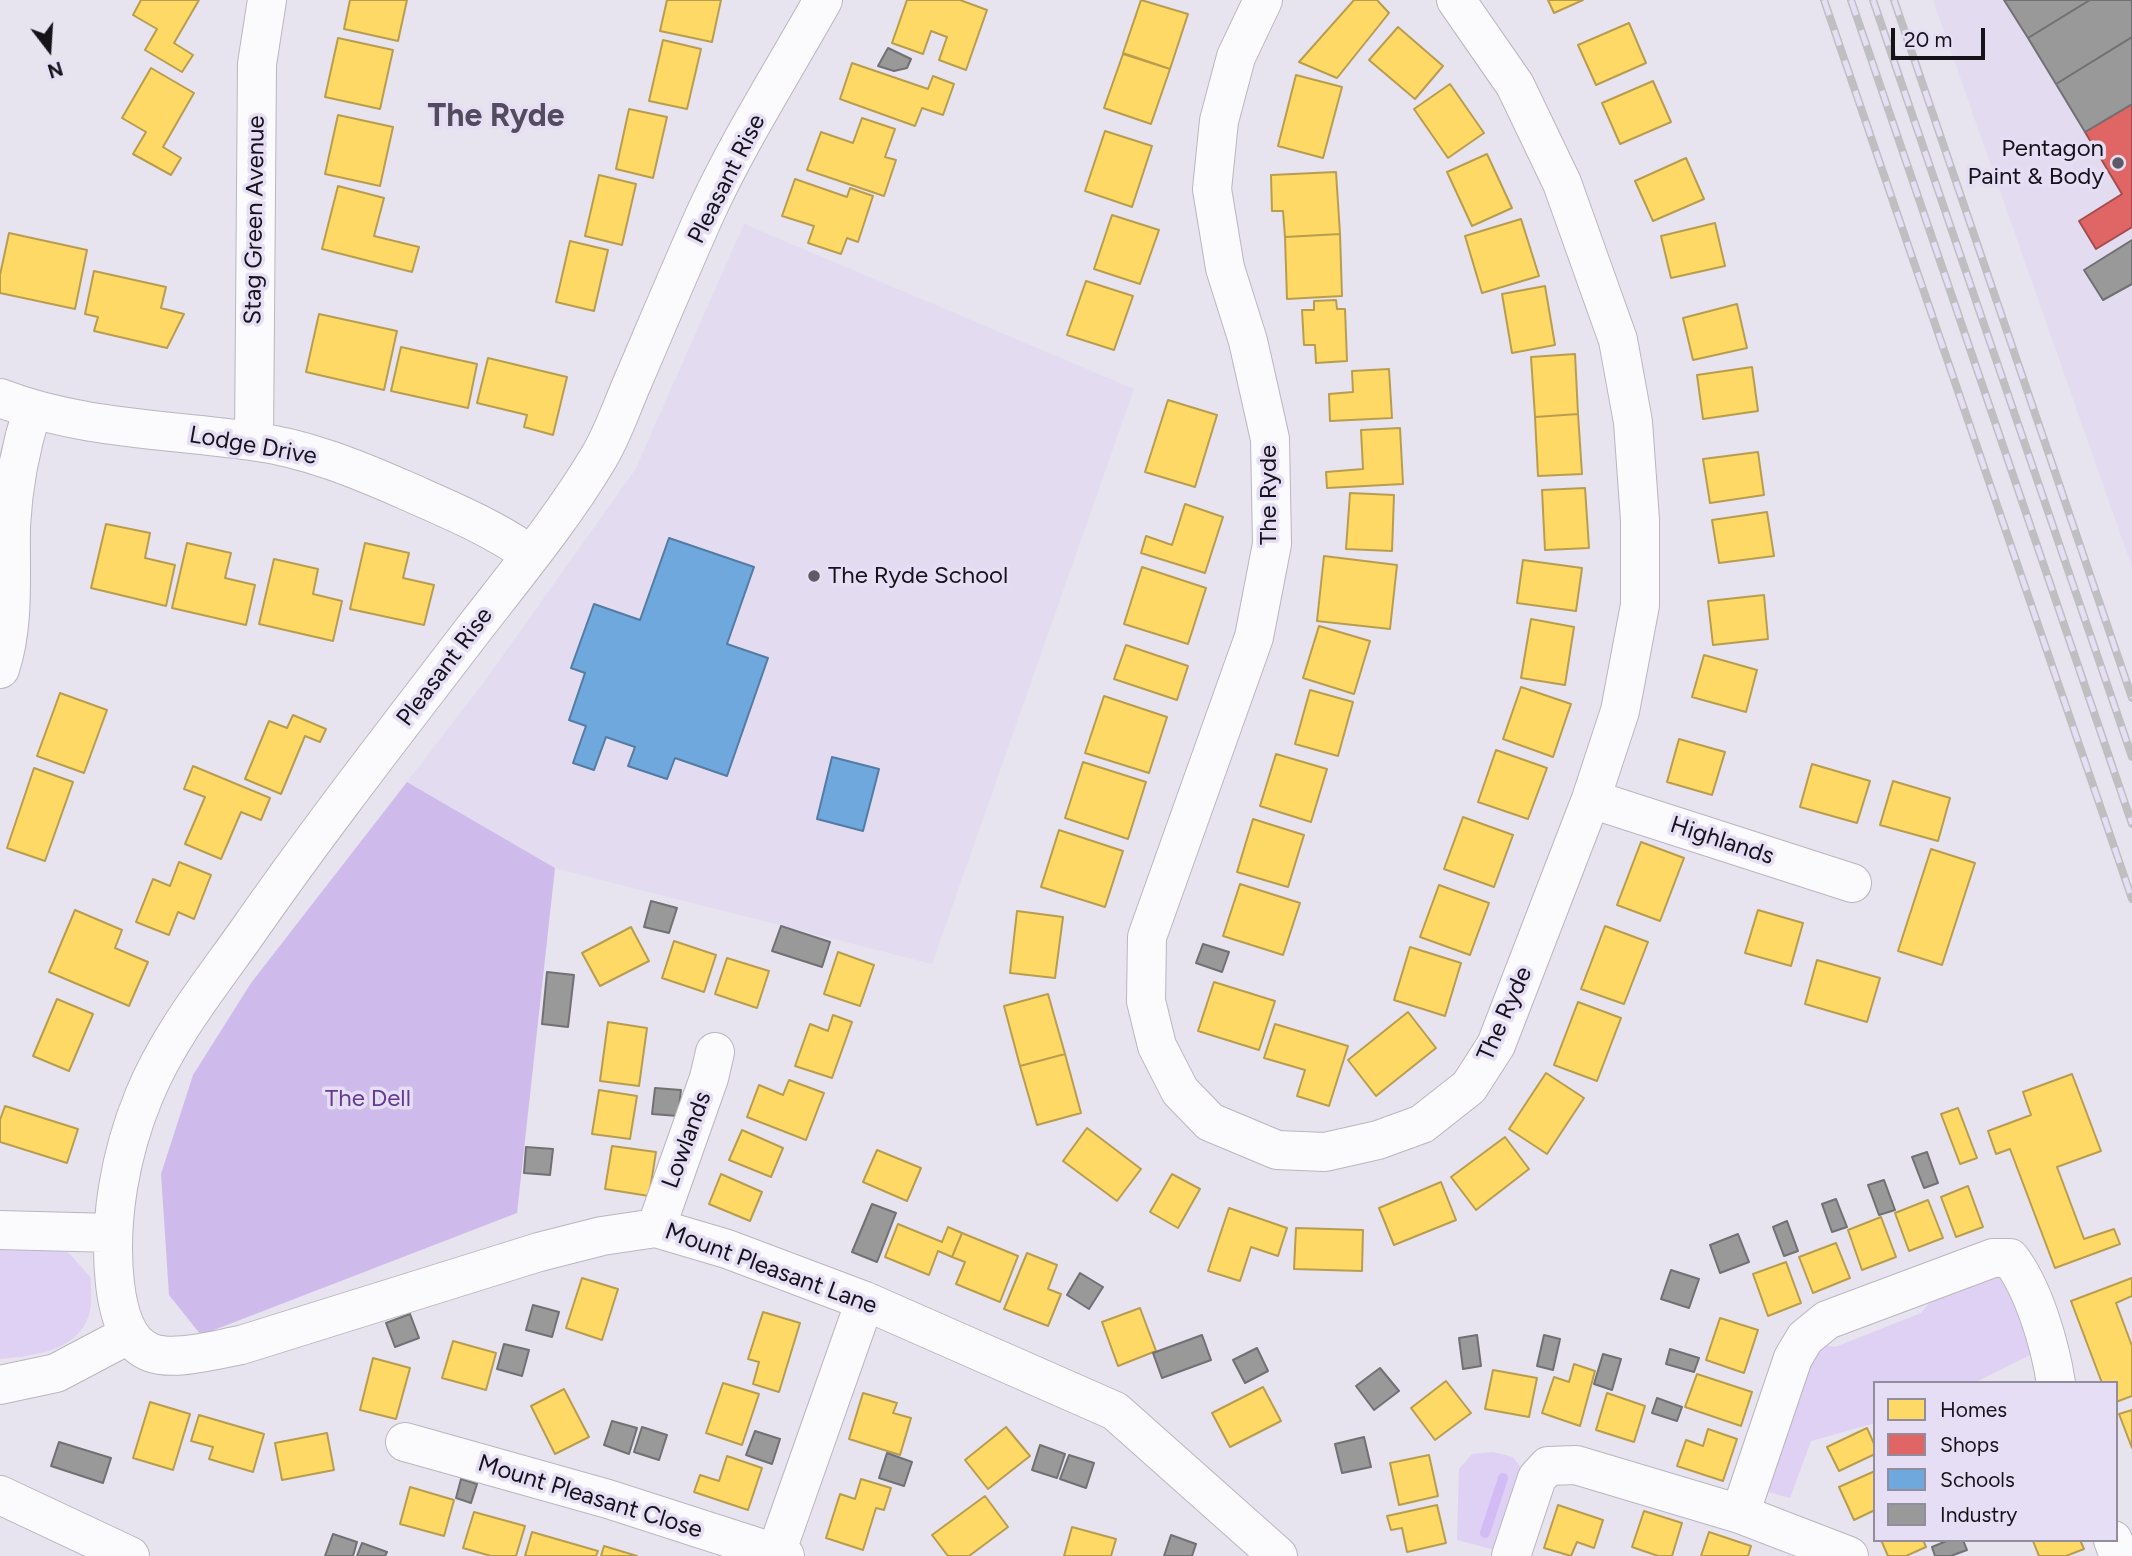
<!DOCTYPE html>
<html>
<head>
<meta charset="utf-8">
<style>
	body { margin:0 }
	#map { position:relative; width:2132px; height:1556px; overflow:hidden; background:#e7e3ef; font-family:Figtree,sans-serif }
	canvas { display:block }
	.legend { position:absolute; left:1873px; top:1381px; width:245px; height:161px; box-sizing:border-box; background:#e6def4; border:2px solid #928c9d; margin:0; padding:9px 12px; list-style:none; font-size:21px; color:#15121a }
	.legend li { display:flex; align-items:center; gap:14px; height:35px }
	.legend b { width:35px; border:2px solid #928c9d }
	.north { position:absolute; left:14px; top:14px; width:70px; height:70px; -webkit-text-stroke:5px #e6def4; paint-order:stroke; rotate:163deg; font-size:19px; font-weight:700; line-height:28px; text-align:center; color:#15121a }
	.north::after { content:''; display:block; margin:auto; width:24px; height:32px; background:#15121a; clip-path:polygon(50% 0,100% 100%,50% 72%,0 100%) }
	.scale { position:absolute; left:1891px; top:28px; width:94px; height:32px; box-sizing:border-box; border:4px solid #15121a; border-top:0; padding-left:9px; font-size:21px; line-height:24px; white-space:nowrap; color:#15121a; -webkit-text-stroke:5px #e6def4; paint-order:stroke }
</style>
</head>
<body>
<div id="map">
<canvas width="2132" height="1556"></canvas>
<ul class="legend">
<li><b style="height:19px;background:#ffd966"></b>Homes</li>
<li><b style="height:19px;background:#e06666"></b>Shops</li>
<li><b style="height:19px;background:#6fa8dc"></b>Schools</li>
<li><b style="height:19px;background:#999"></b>Industry</li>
</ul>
<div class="north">N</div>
<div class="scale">20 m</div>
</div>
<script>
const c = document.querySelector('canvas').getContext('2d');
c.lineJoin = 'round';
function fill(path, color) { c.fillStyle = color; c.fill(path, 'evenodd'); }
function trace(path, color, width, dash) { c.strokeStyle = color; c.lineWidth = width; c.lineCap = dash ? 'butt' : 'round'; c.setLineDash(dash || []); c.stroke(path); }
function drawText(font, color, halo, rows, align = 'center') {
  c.font = font + ' Figtree,sans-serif'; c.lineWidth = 7; c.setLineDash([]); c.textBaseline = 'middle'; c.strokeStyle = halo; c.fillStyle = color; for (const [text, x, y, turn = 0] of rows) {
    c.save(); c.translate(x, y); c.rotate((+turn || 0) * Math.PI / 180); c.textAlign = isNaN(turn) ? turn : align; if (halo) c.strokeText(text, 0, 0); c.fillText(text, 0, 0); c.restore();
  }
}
const built = new Path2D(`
	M1933 0H2132V567Z
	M744 224 1134 389 932 964 555 868 407 782 484 682 635 470Z`);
const green = new Path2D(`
	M0 1248 67 1251 91 1278C91 1288 92 1301 90 1311 81 1351 33 1356 0 1359Z
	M1995 1270 2013 1278 2036 1352 1974 1383H1875V1423L1811 1441 1790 1498 1765 1491 1809 1359 1823 1344 1835 1347 1921 1313 1936 1295Z
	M1493 1452 1513 1457 1524 1472 1495 1550 1457 1540 1459 1469 1472 1454Z`);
const forest = new Path2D(`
	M407 782 555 868 517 1213 201 1335 169 1295 161 1174 193 1075 251 983Z`);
const homes = new Path2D(`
	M141 0H199L174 43 193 55 182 72 145 50 157 29 133 15Z
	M350 0H407L398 41 344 29Z
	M667 0H721L712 42 660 31Z
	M907 0H960L987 10 966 70 939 60 947 37 931 31 923 54 892 43Z
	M1141 0 1188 14 1170 69 1123 53Z
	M1354 0H1377L1389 13 1337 78 1299 62Z
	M1548 0H1583L1554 13Z
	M1629 23 1646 63 1596 85 1578 45Z
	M1398 27 1443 66 1415 99 1369 60Z
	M338 38 393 50 380 109 325 97Z
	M663 40 701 49 687 109 649 101Z
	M1123 54 1170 69 1151 124 1104 108Z
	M852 63 928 89 933 76 954 84 943 115 922 108 915 126 840 99Z
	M151 68 194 93 163 147 181 158 171 175 133 154 146 132 122 118Z
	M1296 75 1342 87 1323 158 1278 146Z
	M1653 81 1671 122 1620 144 1602 103Z
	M1450 84 1484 133 1448 158 1414 109Z
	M629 109 667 117 653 178 616 169Z
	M338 115 393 127 380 186 325 174Z
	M862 118 895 129 885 157 896 160 884 196 807 170 821 132 853 143Z
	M1105 131 1152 146 1132 207 1085 191Z
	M1487 154 1512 208 1472 226 1447 172Z
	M1686 158 1704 199 1653 221 1635 181Z
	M1336 172 1340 234 1285 237 1283 211H1272L1271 175Z
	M599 175 636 184 622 245 585 236Z
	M795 179 847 197 850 188 873 196 858 242 847 238 841 254 808 243 814 226 782 216Z
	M338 186 384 198 374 236 419 247 412 272 322 249Z
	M1112 215 1159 230 1140 284 1094 269Z
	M1521 219 1539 276 1482 293 1465 236Z
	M1715 223 1725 266 1671 278 1661 236Z
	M9 233 87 250 75 309 0 293V275Z
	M1340 234 1342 296 1287 299 1285 237Z
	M570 241 608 250 594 311 556 302Z
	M94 271 166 287 161 308 184 314 167 348 94 331 98 317 85 314Z
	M1086 281 1133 296 1114 350 1067 335Z
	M1545 286 1555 345 1512 353 1502 294Z
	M1336 300 1337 309H1345L1347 361 1316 363 1315 345H1304L1302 310H1314V301Z
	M1737 304 1747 348 1693 360 1683 318Z
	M319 314 397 331 384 390 306 372Z
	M401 347 477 364 468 408 391 391Z
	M1575 354 1578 414 1535 417 1531 357Z
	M488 358 567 377 553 435 524 427 527 415 477 403Z
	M1752 367 1758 411 1703 419 1697 375Z
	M1389 369 1392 418 1330 421 1329 394 1353 392 1352 371Z
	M1168 400 1217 415 1195 487 1145 472Z
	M1578 414 1582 474 1538 476 1535 417Z
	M1400 428 1403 484 1327 488 1326 472 1363 469 1361 430Z
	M1758 452 1764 495 1710 503 1703 459Z
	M1585 488 1589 548 1545 550 1542 490Z
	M1350 493 1394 495 1392 551 1346 549Z
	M1185 504 1223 517 1205 573 1141 553 1146 536 1172 545Z
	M1767 512 1774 556 1719 563 1712 520Z
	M106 524 150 533 145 558 175 565 166 606 91 588Z
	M187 543 231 553 225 578 255 585 246 625 172 608Z
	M365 543 409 553 403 578 434 585 424 625 350 609Z
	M1324 556 1397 565 1390 629 1317 621Z
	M274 559 318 569 313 594 342 601 333 641 259 624Z
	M1523 560 1582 568 1576 611 1517 603Z
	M1142 567 1206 588 1188 644 1124 624Z
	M1764 595 1768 639 1713 645 1708 601Z
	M1531 619 1574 627 1565 685 1521 678Z
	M1319 626 1370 641 1354 694 1303 678Z
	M1126 645 1188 666 1177 700 1114 679Z
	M1704 655 1757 670 1746 712 1692 697Z
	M1521 687 1571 704 1553 757 1503 739Z
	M1310 690 1353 702 1338 756 1295 744Z
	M60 693 107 710 84 773 37 756Z
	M1104 696 1167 717 1149 773 1085 753Z
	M293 715 326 729 320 742 305 736 281 794 245 779 269 721 287 728Z
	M1679 739 1725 752 1712 795 1667 782Z
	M1496 750 1547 768 1528 819 1478 802Z
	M1276 754 1327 769 1311 822 1260 806Z
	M1083 762 1146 782 1128 839 1065 818Z
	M1812 764 1870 781 1857 823 1800 807Z
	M193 766 270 798 261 820 241 812 221 859 185 844 205 797 184 789Z
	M34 768 73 782 45 861 7 848Z
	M1893 781 1950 798 1938 841 1880 825Z
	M1463 817 1513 835 1494 887 1444 869Z
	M1253 819 1304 835 1288 887 1237 872Z
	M1059 830 1123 851 1105 907 1041 887Z
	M1641 842 1684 858 1660 921 1617 905Z
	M1931 849 1975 863 1942 965 1898 951Z
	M179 862 211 875 194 919 178 912 169 935 136 922 153 879 170 886Z
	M1240 884 1300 903 1283 955 1223 936Z
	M1439 885 1489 903 1470 955 1420 937Z
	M75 910 122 930 115 948 148 962 129 1006 49 972Z
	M1758 910 1803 923 1791 966 1745 953Z
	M1017 911 1063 917 1055 978 1010 973Z
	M1605 926 1648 942 1624 1004 1581 989Z
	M631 927 649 961 600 986 582 953Z
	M674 941 716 955 704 992 662 978Z
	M1410 947 1461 963 1445 1016 1394 1000Z
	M838 952 874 965 860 1006 824 994Z
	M727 958 769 971 757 1008 715 994Z
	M1817 960 1880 978 1867 1022 1805 1004Z
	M1214 982 1275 1001 1259 1050 1198 1031Z
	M1048 994 1065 1054 1020 1066 1004 1006Z
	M57 999 93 1014 69 1071 33 1056Z
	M1578 1002 1621 1018 1597 1081 1554 1065Z
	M1408 1012 1436 1048 1376 1096 1348 1060Z
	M833 1015 852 1022 832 1078 795 1066 810 1024 828 1031Z
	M608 1022 647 1028 639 1086 600 1081Z
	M1275 1024 1348 1046 1329 1106 1297 1096 1305 1070 1264 1058Z
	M1065 1054 1081 1113 1037 1125 1020 1066Z
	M1546 1073 1584 1098 1547 1154 1509 1129Z
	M2072 1074 2101 1151 2057 1167 2084 1239 2114 1229 2120 1244 2055 1268 2010 1149 1996 1154 1988 1131 2031 1115 2023 1092Z
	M789 1080 824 1093 806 1140 747 1117 759 1085 783 1095Z
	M599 1090 637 1096 630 1139 592 1134Z
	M5 1106 78 1129 67 1163 0 1142V1120Z
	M1958 1108 1977 1158 1960 1164 1941 1114Z
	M1087 1128 1141 1169 1117 1201 1063 1161Z
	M742 1130 783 1148 771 1177 729 1160Z
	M1505 1137 1529 1169 1476 1210 1451 1177Z
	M612 1146 656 1152 649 1196 605 1189Z
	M877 1150 921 1168 907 1201 863 1182Z
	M721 1174 762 1192 750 1221 709 1204Z
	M1172 1174 1200 1189 1178 1228 1150 1212Z
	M1441 1182 1456 1220 1394 1245 1379 1208Z
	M1968 1186 1983 1227 1956 1237 1941 1197Z
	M1928 1200 1943 1238 1909 1251 1895 1213Z
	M1229 1208 1287 1228 1278 1256 1251 1247 1240 1281 1208 1271Z
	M1881 1217 1896 1257 1862 1270 1848 1230Z
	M898 1224 942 1242 948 1227 962 1233 952 1257 938 1251 929 1275 885 1257Z
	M1296 1228 1363 1230 1362 1271 1294 1269Z
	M962 1233 1018 1256 1000 1302 956 1284 965 1262 952 1257Z
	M1836 1243 1850 1278 1813 1293 1799 1257Z
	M1027 1253 1057 1265 1048 1289 1061 1294 1048 1326 1004 1309Z
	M1786 1262 1801 1303 1768 1316 1753 1274Z
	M582 1278 618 1289 602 1340 566 1328Z
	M2132 1278V1296L2116 1303 2132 1346V1396L2116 1402V1383H2102L2071 1301Z
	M1140 1308 1156 1351 1118 1366 1102 1322Z
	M763 1312 800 1323 779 1392 753 1384 759 1362 748 1359Z
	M1720 1318 1758 1330 1744 1373 1706 1360Z
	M453 1341 496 1353 486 1390 442 1378Z
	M373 1358 410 1368 396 1419 360 1410Z
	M1574 1364 1595 1371 1580 1426 1542 1413 1554 1377 1569 1382Z
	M1493 1370 1537 1378 1529 1417 1485 1409Z
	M1697 1374 1752 1392 1741 1426 1685 1407Z
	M1446 1381 1471 1413 1435 1440 1411 1408Z
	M723 1383 759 1394 742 1445 706 1433Z
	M1263 1387 1281 1421 1230 1447 1212 1413Z
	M564 1389 589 1437 555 1454 531 1406Z
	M863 1393 897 1403 893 1413 911 1418 900 1455 849 1439Z
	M1607 1393 1645 1406 1634 1442 1596 1430Z
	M150 1402 190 1414 173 1470 133 1458Z
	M2132 1410V1448L2119 1414Z
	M199 1415 264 1434 253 1472 209 1459 213 1447 191 1441Z
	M1006 1427 1030 1456 988 1489 965 1460Z
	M1867 1428 1875 1446V1454L1839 1471 1827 1447Z
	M1708 1429 1737 1439 1723 1481 1677 1466 1686 1440 1703 1446Z
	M327 1433 334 1470 282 1480 275 1443Z
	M1429 1455 1438 1496 1399 1505 1390 1463Z
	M727 1456 762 1468 748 1510 694 1492 700 1475 719 1481Z
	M1875 1471V1510L1854 1520 1839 1487Z
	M861 1479 891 1488 884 1510 876 1508 863 1550 826 1538 840 1494 855 1499Z
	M410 1487 454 1500 444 1536 400 1524Z
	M985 1496 1008 1527 969 1556H948L932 1535Z
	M1437 1505 1446 1543 1407 1552 1402 1528 1391 1530 1387 1516Z
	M1558 1505 1603 1520 1594 1548 1577 1542 1571 1556 1544 1548Z
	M1644 1511 1682 1523 1672 1556H1658L1632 1547Z
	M474 1512 525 1526 516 1556H491L463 1548Z
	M1072 1527 1116 1539 1111 1556H1064Z
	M532 1532 598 1551 596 1556H525Z
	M1709 1532 1751 1546 1748 1556H1701Z
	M1881 1540H1923L1926 1547 1906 1556H1888Z
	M2080 1540 2084 1549 2066 1556H2039L2033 1541Z
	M604 1546 637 1556H601Z`);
const shops = new Path2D(`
	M2132 104V227L2096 249 2079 221 2122 194 2085 132Z`);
const schools = new Path2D(`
	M669 538 754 567 727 644 768 658 727 776 675 758 667 779 628 766 635 747 606 737 594 770 573 763 586 726 569 720 585 673 571 668 594 604 640 620Z
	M832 757 879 769 863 831 817 819Z`);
const industry = new Path2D(`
	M2004 0H2090L2028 38Z
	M2090 0H2132V37L2056 84 2028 38Z
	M2132 37V104L2085 132 2056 84Z
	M888 48 911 59 907 68 894 71 878 66Z
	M2132 240V284L2103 300 2084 270Z
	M651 901 677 908 669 933 644 927Z
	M781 926 830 942 822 967 772 951Z
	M1203 944 1229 952 1222 972 1196 963Z
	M547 972 574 975 568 1027 542 1024Z
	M655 1088 681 1090 678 1116 652 1114Z
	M526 1147 553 1149 550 1175 524 1173Z
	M1927 1152 1938 1183 1924 1188 1912 1157Z
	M1884 1180 1895 1210 1879 1215 1868 1185Z
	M1836 1199 1847 1227 1832 1232 1822 1204Z
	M872 1204 896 1213 877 1262 852 1252Z
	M1787 1221 1798 1251 1784 1256 1773 1227Z
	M1738 1234 1749 1262 1720 1273 1710 1245Z
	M1671 1270 1699 1279 1689 1308 1661 1299Z
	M1080 1273 1103 1287 1089 1309 1067 1295Z
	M533 1305 559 1312 552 1337 526 1330Z
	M410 1314 419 1338 395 1347 386 1323Z
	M1202 1335 1211 1360 1162 1378 1153 1353Z
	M1477 1335 1481 1366 1463 1369 1459 1338Z
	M1544 1335 1560 1339 1553 1370 1537 1366Z
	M504 1344 529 1350 522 1376 497 1369Z
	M1257 1348 1268 1371 1245 1383 1233 1360Z
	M1670 1349 1699 1358 1694 1372 1666 1364Z
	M1603 1354 1621 1359 1612 1390 1594 1384Z
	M1380 1368 1399 1391 1374 1410 1356 1386Z
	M1657 1398 1682 1407 1677 1421 1652 1413Z
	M612 1421 637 1428 629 1454 604 1445Z
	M642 1427 667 1435 659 1460 634 1452Z
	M755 1431 780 1439 772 1464 746 1455Z
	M1364 1437 1371 1467 1342 1473 1335 1444Z
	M59 1442 111 1458 103 1483 51 1466Z
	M1040 1445 1065 1454 1057 1478 1032 1470Z
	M887 1453 912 1462 904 1486 879 1478Z
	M1069 1455 1094 1463 1086 1488 1060 1479Z
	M461 1479 477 1484 471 1503 456 1498Z
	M333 1534 357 1542 353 1556H325Z
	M1171 1535 1196 1544 1192 1556H1164Z
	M1949 1540H1963L1967 1550 1951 1556H1935L1932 1547Z
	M362 1543 387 1552 385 1556H357Z`);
const stream = new Path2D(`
	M1485 1533 1503 1478`);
const minor = new Path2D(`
	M823 0C785 68 738 142 706 212 681 268 657 325 633 381 622 406 613 434 599 457 564 516 518 572 476 626 398 728 319 829 246 934 209 986 168 1037 144 1096 120 1154 108 1222 115 1284 126 1375 169 1359 241 1345L539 1252 602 1236 656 1228 727 1249 865 1301 1115 1411 1278 1556
	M1263 0 1236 57 1219 121 1212 189 1225 268 1248 341 1270 439 1272 544 1254 637 1147 937 1146 1001 1157 1046 1180 1091 1210 1122 1277 1150 1325 1152 1378 1140 1422 1124 1469 1087 1496 1045 1591 799 1620 711 1640 605V520L1633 422 1618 340 1562 183 1515 85 1456 0
	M0 398C80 429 167 429 251 441 306 448 357 469 407 491 452 511 489 526 530 554
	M254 441 257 64 267 0
	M0 669C15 624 10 573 11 526 13 486 20 449 32 411
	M1591 799 1852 883
	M656 1228 709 1078 715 1052
	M0 1230 112 1233
	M405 1442 608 1499 785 1556
	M1740 1514 1793 1358 1805 1338 1827 1320 1993 1258H2010C2034 1289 2050 1345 2056 1383
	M2113 1540 2119 1556
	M776 1553 865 1301
	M1511 1556 1537 1478 1548 1466 1576 1465 1740 1514 1849 1556`);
const highway = new Path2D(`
	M0 1385 56 1373 128 1335
	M0 1495 130 1556`);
const rail = new Path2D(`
	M1824 0 2132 899
	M1851 0 2132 824
	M1873 0 2132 757
	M1894 0 2132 698`);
const markers = [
	[2118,163,7,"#5e5b65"],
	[814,576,7,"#5e5b65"]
];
const poiNames = [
	["Pentagon",2104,149],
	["Paint & Body",2104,177],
	["The Ryde School",828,576,"left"]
];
const streetNames = [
	["Pleasant Rise",727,179,-63],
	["Stag Green Avenue",255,220,-89],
	["Lodge Drive",253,446,10],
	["The Ryde",1269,495,-90],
	["Pleasant Rise",445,667,-53],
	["Highlands",1722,841,18],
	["The Ryde",1505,1014,-66],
	["Lowlands",687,1140,-70],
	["Mount Pleasant Lane",771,1269,20],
	["Mount Pleasant Close",590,1497,17]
];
const parkNames = [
	["The Dell",368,1099]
];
const districtNames = [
	["The Ryde",496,117]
];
fill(built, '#e3dbf0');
fill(green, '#dfd1f3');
fill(forest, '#cfbbeb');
fill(homes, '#ffd966');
trace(homes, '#b99d4f', 2);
fill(shops, '#e06666');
trace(shops, '#a34d4f', 2);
fill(schools, '#6fa8dc');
trace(schools, '#547ba2', 2);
fill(industry, '#999');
trace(industry, '#717073', 2);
trace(stream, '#d3bbf5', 10);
trace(minor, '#bab6c0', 40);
trace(highway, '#bab6c0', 40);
trace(minor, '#fbfbfd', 38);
trace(highway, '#fbfbfd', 38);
trace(rail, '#bfbec1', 8);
trace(rail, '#e6def4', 5, [16]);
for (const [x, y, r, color] of markers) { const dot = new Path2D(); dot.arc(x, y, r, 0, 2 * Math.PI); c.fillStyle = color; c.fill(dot); trace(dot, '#e6def4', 2.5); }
drawText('24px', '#15121a', '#e6def4', poiNames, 'right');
drawText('24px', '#15121a', '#e6def4', streetNames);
drawText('24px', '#663a94', '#e6def4', parkNames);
drawText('bold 32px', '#534c5e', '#e6def4', districtNames);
</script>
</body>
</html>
